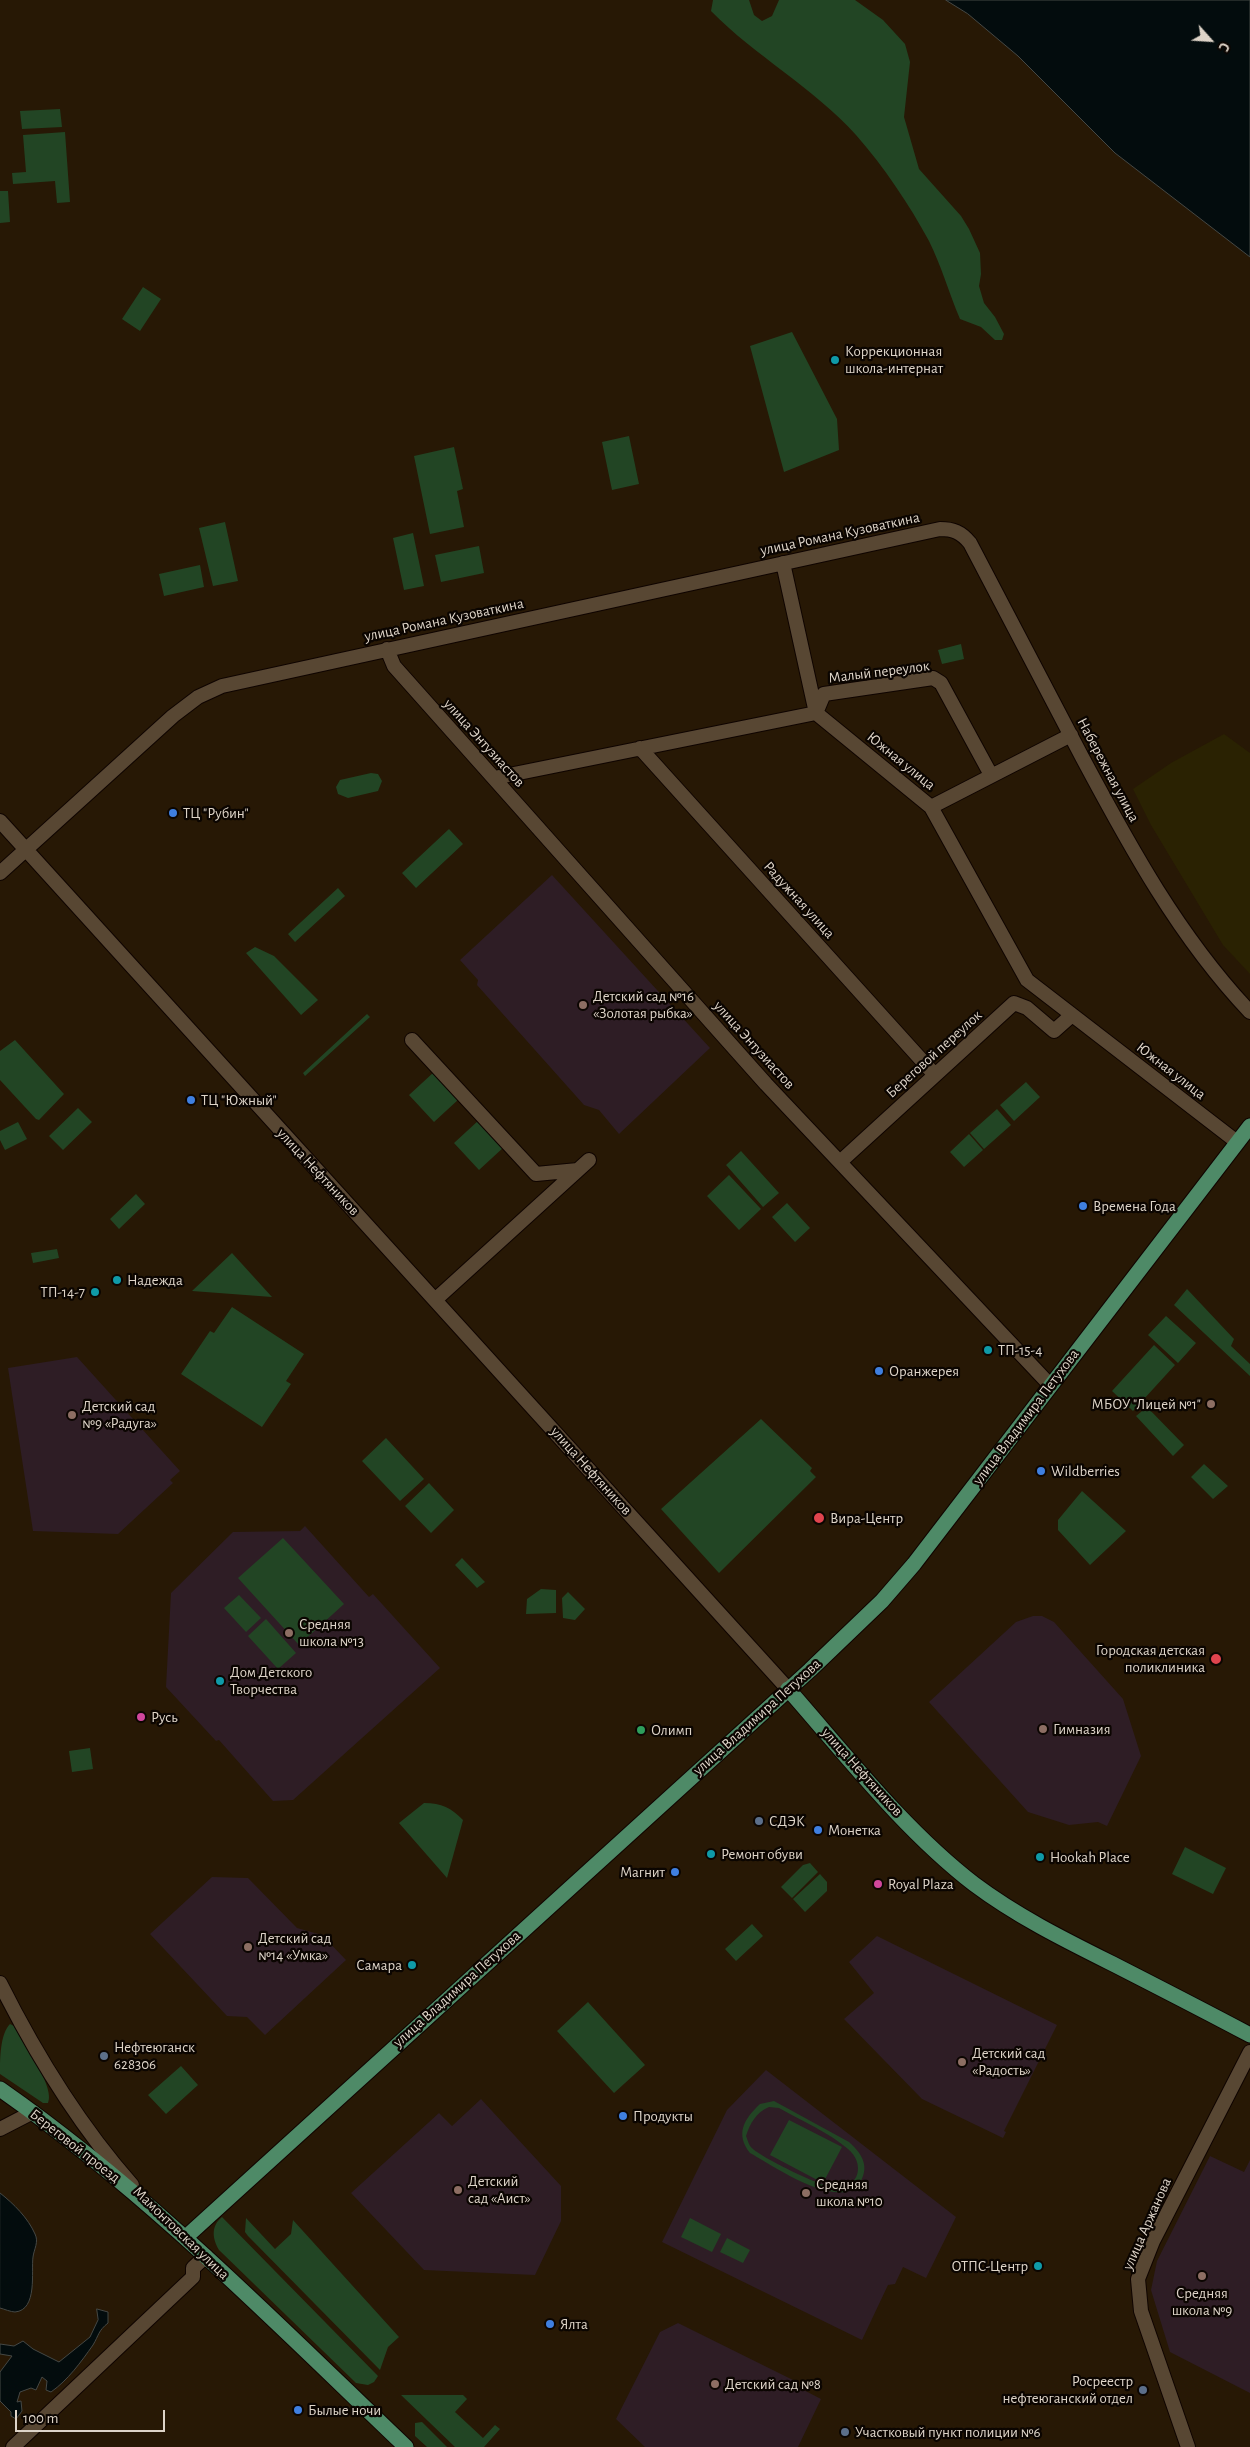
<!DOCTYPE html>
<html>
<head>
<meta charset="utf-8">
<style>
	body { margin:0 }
	#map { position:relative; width:1250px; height:2447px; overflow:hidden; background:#271805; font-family:"Alegreya Sans",sans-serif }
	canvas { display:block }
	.north { position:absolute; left:1185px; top:15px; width:50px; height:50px; -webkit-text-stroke:4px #0b0501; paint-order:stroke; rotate:116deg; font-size:14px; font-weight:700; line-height:20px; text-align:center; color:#ded4c8 }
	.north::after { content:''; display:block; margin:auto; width:18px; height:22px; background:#ded4c8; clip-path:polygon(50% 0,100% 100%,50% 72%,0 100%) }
	.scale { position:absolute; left:15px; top:2410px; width:150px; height:22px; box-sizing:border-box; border:2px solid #ded4c8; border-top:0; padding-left:6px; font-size:15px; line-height:18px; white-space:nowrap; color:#ded4c8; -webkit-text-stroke:4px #0b0501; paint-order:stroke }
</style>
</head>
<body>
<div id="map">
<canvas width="1250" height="2447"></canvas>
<div class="north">С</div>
<div class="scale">100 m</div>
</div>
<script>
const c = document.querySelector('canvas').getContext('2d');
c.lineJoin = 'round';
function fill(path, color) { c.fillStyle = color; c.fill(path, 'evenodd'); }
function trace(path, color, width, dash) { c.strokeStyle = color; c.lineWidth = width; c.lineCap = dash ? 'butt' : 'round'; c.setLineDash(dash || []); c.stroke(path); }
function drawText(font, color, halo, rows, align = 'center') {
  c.font = font + ' "Alegreya Sans",sans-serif'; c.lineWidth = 4.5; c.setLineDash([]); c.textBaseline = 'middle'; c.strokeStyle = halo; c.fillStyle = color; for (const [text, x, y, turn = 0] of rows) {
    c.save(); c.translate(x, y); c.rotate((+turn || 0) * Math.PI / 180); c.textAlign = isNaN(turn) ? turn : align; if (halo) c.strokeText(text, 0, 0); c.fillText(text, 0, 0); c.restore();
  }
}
const education = new Path2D(`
	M552 875 710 1048 619 1134 599 1110 584 1105 477 985 478 980 460 960Z
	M77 1357 180 1471 170 1480 173 1483 118 1534 33 1531 8 1368Z
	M305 1526 369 1597 373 1594 440 1668 293 1800 273 1801 219 1740 216 1741 166 1687 171 1593 233 1532 300 1531Z
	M1033 1616H1042L1054 1622 1123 1699 1141 1756 1107 1826 1098 1822 1069 1825 1028 1812 929 1702 1016 1622Z
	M212 1877 248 1878 297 1928 322 1935 346 1960 265 2035 247 2017 227 2016 150 1934Z
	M877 1936 1057 2025 1004 2131 1006 2132 1003 2138 922 2099 844 2019 874 1993 849 1962Z
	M766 2070 956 2217 926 2278 903 2267 895 2284 888 2285 862 2340 662 2242 727 2110Z
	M481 2099 561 2186V2221L535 2275 424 2270 351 2193 439 2113 452 2126Z
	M1210 2156 1244 2172 1250 2160V2393L1170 2352 1151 2290 1157 2261Z
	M678 2323 795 2381 796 2386 821 2399 798 2447H645L616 2419 660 2332Z`);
const green = new Path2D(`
	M713 0H749L754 15 762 21 772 16 779 0H855L883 20 905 44 910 62 904 117 919 169 961 216 969 229 980 253 981 274 979 286 984 303 995 317 1004 334 1002 340H995L981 327 960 319C949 293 941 265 929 241 909 204 884 167 856 135 814 88 755 56 711 11Z
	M60 109 62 127 22 129 20 111Z
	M65 132 70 202 57 203 55 181 13 184 12 173 26 172 23 135Z
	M0 191H8L10 222 0 223Z
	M143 287 161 299 140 331 122 319Z
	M792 332 837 419 839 450 784 472 750 346Z
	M629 436 639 484 612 490 602 442Z
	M454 447 463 489 457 491 464 527 430 534 414 456Z
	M225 522 238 581 213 586 199 528Z
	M413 533 424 586 404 590 393 538Z
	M479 546 484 573 441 582 435 555Z
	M200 565 204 587 164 596 159 574Z
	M961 644 964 659 942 664 938 650Z
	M371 773 378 774 382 781 378 791 348 798 338 794 336 787 340 780Z
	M449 829 463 844 416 888 402 873Z
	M338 888 345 896 295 942 288 934Z
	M255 947 274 956 318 1000 301 1015 246 953Z
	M367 1014 370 1017 305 1076 303 1073Z
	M15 1040 64 1094 39 1120 36 1119 0 1080V1051Z
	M434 1072 459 1099 434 1122 409 1095Z
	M1026 1082 1040 1097 1014 1121 1000 1105Z
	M78 1108 92 1122 63 1150 49 1136Z
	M997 1109 1011 1125 984 1149 970 1133Z
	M479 1120 504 1147 479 1170 454 1143Z
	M18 1122 27 1139 5 1150 0 1140V1131Z
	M969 1134 983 1150 964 1167 950 1152Z
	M741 1151 779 1193 763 1207 726 1165Z
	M729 1175 761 1209 739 1230 707 1196Z
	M136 1194 145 1204 119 1229 110 1219Z
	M787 1203 810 1228 795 1242 772 1217Z
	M57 1249 59 1258 33 1263 31 1253Z
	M232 1253 272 1297 192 1291Z
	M1187 1289 1234 1339 1231 1346 1250 1364V1376L1174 1305Z
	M232 1307 304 1354 286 1381 291 1384 262 1427 181 1374 210 1331 214 1333Z
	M1166 1316 1196 1343 1178 1363 1148 1335Z
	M1154 1345 1175 1365 1133 1411 1112 1391Z
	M1147 1407 1184 1445 1173 1456 1136 1416Z
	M761 1419 812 1468 810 1471 816 1477 719 1573 661 1509Z
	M386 1438 424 1479 400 1501 362 1461Z
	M1204 1464 1228 1486 1213 1499 1191 1477Z
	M429 1483 454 1510 431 1533 405 1506Z
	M1082 1491 1126 1531 1090 1565 1058 1530V1520Z
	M283 1538 344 1604 299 1645 238 1578Z
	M462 1558 485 1582 477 1588 455 1565Z
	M541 1589 556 1590V1613L526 1614 527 1599Z
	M568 1592 585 1609 575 1620 563 1618 562 1598Z
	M239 1595 261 1618 246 1632 224 1608Z
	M266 1619 296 1653 278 1669 248 1636Z
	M90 1748 93 1769 72 1772 69 1751Z
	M424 1803C442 1803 451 1808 463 1820L447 1878 399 1823Z
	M1185 1847 1226 1868 1213 1894 1172 1874Z
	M810 1863 818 1872 792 1898 781 1887 803 1865Z
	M820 1874 827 1882V1891L805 1912 793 1899Z
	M752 1924 763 1936 736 1961 725 1949Z
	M588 2002 645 2065 614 2093 557 2031Z
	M10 2024 14 2026C22 2040 56 2088 48 2103H43L0 2074C0 2059 0 2034 10 2024Z
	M181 2066 198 2085 166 2114 148 2095Z
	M774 2101 849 2142C859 2151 868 2162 863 2176 849 2219 772 2165 750 2153 735 2134 744 2119 760 2104ZM769 2107 779 2108C800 2120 830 2133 848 2149 865 2163 860 2188 836 2188 823 2188 763 2158 753 2149 749 2146 748 2141 746 2136 750 2124 756 2112 769 2107Z
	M789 2120 842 2147 823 2183 770 2155Z
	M222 2217 378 2376 374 2382 368 2385 356 2383 219 2250C212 2238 211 2226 222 2217Z
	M246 2218 275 2249 291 2234 293 2220 399 2337 388 2347 380 2370 248 2236 245 2232Z
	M690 2218 721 2234 712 2252 681 2237Z
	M727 2238 750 2250 743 2263 720 2252Z
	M401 2395H463L467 2399 455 2412 483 2438 495 2425 500 2429 484 2447H455Z
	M422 2422 447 2447H427L415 2436V2423Z`);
const sand = new Path2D(`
	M1224 734 1250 753V974L1223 945 1151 825 1133 789 1171 763Z`);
const water = new Path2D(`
	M946 0H1250V257L1115 153 1018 56 968 14Z
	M0 2193C14 2204 28 2218 35 2234 39 2242 34 2249 33 2257 31 2271 38 2310 15 2312 11 2312 4 2309 0 2308Z
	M97 2309 108 2312V2323C98 2331 99 2335 93 2345 81 2362 68 2380 51 2392L46 2390 47 2381 42 2377 36 2390 31 2388 20 2392 17 2402 21 2401 22 2411 16 2419 11 2416V2412L0 2401V2372L12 2356 0 2354V2344L14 2346 23 2341 33 2349 59 2362 90 2337 98 2320Z`);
const minor = new Path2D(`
	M783 563 816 713
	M387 649 394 666 766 1084 1050 1385
	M816 713 824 694 933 678 941 683 991 775
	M640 748 935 1075
	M494 778 816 713 931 807 1027 980 1237 1142
	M931 807 1071 735
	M0 821 788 1689
	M0 873 173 716 198 697 222 686 940 529C953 529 961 532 970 543 1007 614 1044 685 1082 757 1130 847 1179 937 1250 1012
	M412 1040 536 1174 578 1170
	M840 1162 1014 1003 1027 1008 1054 1031 1072 1015
	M435 1300 589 1160
	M0 1983C36 2055 79 2125 132 2185
	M0 2129 33 2112
	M13 2447 193 2277V2268L206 2256
	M1188 2447 1141 2311 1138 2279 1153 2241 1250 2052`);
const major = new Path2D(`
	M788 1689C846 1755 904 1830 974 1884 1018 1917 1067 1941 1115 1965 1160 1988 1205 2011 1250 2035
	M0 2089C149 2193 275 2322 406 2447
	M186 2237 810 1670 882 1601 914 1564 1250 1126`);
const markers = [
	[835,360,5,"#0f9aa8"],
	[173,813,5,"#3f7fe0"],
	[583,1005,5,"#8d6e63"],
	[191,1100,5,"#3f7fe0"],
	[1083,1206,5,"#3f7fe0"],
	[117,1280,5,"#0f9aa8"],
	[95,1292,5,"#0f9aa8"],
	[988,1350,5,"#0f9aa8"],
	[879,1371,5,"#3f7fe0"],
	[1211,1404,5,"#8d6e63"],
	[72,1415,5,"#8d6e63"],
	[1041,1471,5,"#3f7fe0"],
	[819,1518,6,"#e0444e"],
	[289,1633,5,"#8d6e63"],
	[1216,1659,6,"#e0444e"],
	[220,1681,5,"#0f9aa8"],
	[141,1717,5,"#d1479c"],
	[1043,1729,5,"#8d6e63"],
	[641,1730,5,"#2e9e5b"],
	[759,1821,5,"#5c6f8a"],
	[818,1830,5,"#3f7fe0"],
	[711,1854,5,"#0f9aa8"],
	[1040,1857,5,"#0f9aa8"],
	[675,1872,5,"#3f7fe0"],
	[878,1884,5,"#d1479c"],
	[248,1947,5,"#8d6e63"],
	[412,1965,5,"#0f9aa8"],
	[104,2056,5,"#5c6f8a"],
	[962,2062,5,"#8d6e63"],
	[623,2116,5,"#3f7fe0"],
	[458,2190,5,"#8d6e63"],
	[806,2193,5,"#8d6e63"],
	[1038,2266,5,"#0f9aa8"],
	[1202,2276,5,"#8d6e63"],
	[550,2324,5,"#3f7fe0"],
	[715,2384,5,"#8d6e63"],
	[1143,2390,5,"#5c6f8a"],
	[298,2410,5,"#3f7fe0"],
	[845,2432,5,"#5c6f8a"]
];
const poiNames = [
	["Коррекционная",845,351],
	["школа-интернат",845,368],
	["ТЦ \"Рубин\"",183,813],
	["Детский сад №16",593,996],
	["«Золотая рыбка»",593,1013],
	["ТЦ \"Южный\"",201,1100],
	["Времена Года",1093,1206],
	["Надежда",127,1280],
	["ТП-14-7",85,1292,"right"],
	["ТП-15-4",998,1350],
	["Оранжерея",889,1371],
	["МБОУ \"Лицей №1\"",1201,1404,"right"],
	["Детский сад",82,1406],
	["№9 «Радуга»",82,1423],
	["Wildberries",1051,1471],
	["Вира-Центр",830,1518],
	["Средняя",299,1624],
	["школа №13",299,1641],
	["Городская детская",1205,1650,"right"],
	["поликлиника",1205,1667,"right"],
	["Дом Детского",230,1672],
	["Творчества",230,1689],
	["Русь",151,1717],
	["Гимназия",1053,1729],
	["Олимп",651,1730],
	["СДЭК",769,1821],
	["Монетка",828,1830],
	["Ремонт обуви",721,1854],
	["Hookah Place",1050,1857],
	["Магнит",665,1872,"right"],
	["Royal Plaza",888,1884],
	["Детский сад",258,1938],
	["№14 «Умка»",258,1955],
	["Самара",402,1965,"right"],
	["Нефтеюганск",114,2047],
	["628306",114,2064],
	["Детский сад",972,2053],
	["«Радость»",972,2070],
	["Продукты",633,2116],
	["Детский",468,2181],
	["сад «Аист»",468,2198],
	["Средняя",816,2184],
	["школа №10",816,2201],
	["ОТПС-Центр",1028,2266,"right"],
	["Средняя",1202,2293,"center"],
	["школа №9",1202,2310,"center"],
	["Ялта",560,2324],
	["Росреестр",1133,2381,"right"],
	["нефтеюганский отдел",1133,2398,"right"],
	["Детский сад №8",725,2384],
	["Былые ночи",308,2410],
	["Участковый пункт полиции №6",855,2432]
];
const streetNames = [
	["улица Романа Кузоваткина",840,534,-12],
	["улица Романа Кузоваткина",444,620,-12],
	["Малый переулок",879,672,-7],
	["улица Энтузиастов",484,743,48],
	["Южная улица",901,761,39],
	["Набережная улица",1108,770,62],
	["Радужная улица",799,900,48],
	["улица Энтузиастов",754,1045,48],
	["Береговой переулок",934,1054,-42],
	["Южная улица",1171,1071,38],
	["улица Нефтяников",318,1172,47],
	["улица Владимира Петухова",1026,1417,-53],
	["улица Нефтяников",591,1471,48],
	["улица Владимира Петухова",757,1717,-42],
	["улица Нефтяников",862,1772,48],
	["улица Владимира Петухова",457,1989,-42],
	["Береговой проезд",75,2146,38],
	["улица Аржанова",1147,2224,-66],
	["Мамонтовская улица",181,2233,44]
];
fill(education, '#2e1d25');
fill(green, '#224524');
fill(sand, '#2a2202');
fill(water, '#030c0d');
trace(water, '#454845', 1);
trace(minor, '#0f0400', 16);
trace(major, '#0f0400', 17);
trace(minor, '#584733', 14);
trace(major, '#4e8a67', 15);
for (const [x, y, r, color] of markers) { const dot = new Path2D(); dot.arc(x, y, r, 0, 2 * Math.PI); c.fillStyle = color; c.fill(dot); trace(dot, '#0b0501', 2); }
drawText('15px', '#ded4c8', '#0b0501', poiNames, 'left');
drawText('15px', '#ded4c8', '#0b0501', streetNames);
</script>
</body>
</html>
